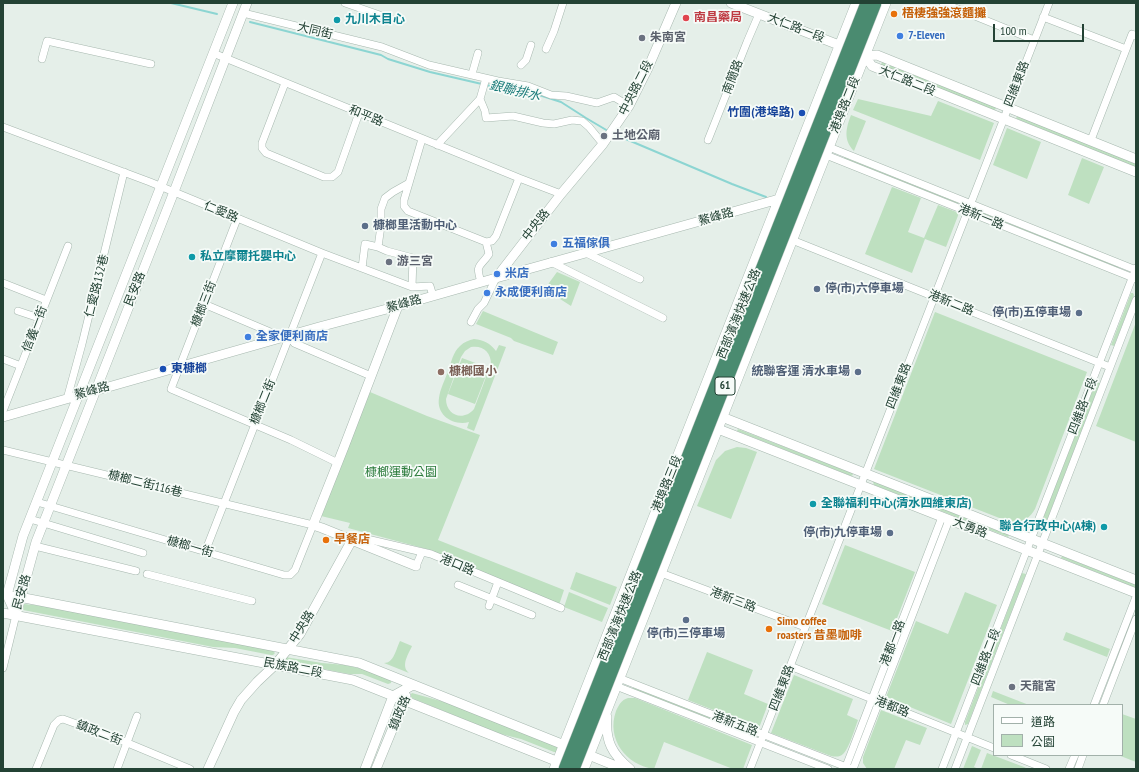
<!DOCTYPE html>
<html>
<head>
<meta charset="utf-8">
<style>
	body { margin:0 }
	#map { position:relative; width:1139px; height:772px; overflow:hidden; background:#e5efe9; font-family:"PT Sans Narrow","Noto Sans TC",sans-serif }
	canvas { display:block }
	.frame { position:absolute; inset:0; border:4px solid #234234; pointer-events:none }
	.legend { position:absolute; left:993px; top:704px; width:130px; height:52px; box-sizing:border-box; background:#f6fbf8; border:1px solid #a2b1aa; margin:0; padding:5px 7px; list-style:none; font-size:12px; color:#234234 }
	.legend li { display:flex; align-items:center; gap:8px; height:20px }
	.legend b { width:20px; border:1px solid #a2b1aa }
	.scale { position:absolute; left:993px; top:24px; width:91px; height:18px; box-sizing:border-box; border:2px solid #234234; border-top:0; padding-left:5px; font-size:12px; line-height:14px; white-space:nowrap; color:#234234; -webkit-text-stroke:3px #f6fbf8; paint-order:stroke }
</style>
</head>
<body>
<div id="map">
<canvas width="1139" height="772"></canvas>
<div class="frame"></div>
<ul class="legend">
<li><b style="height:5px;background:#fff"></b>道路</li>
<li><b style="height:11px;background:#bee0c0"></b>公園</li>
</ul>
<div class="scale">100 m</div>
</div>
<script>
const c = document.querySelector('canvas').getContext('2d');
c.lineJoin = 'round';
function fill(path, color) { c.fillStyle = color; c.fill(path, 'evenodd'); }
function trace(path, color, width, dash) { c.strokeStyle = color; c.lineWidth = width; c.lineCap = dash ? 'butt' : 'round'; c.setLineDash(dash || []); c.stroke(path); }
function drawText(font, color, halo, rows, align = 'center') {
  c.font = font + ' "PT Sans Narrow","Noto Sans TC",sans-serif'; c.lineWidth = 3.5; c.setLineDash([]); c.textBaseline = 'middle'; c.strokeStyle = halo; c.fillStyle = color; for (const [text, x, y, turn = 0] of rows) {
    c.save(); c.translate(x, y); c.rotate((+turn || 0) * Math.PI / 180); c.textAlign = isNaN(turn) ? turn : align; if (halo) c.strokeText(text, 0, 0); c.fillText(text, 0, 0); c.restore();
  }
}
const green = new Path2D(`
	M882 62 995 107 996 109 994 110 881 65Z
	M858 99 931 116 938 101 994 123 980 160 853 110Z
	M851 115 866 121 854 151C843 140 846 128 851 115Z
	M1018 116 1136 164V167L1017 119 1016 118Z
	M1007 128 1041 142 1027 179 993 165Z
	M844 157 958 202V204L844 159Z
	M1082 158 1104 167 1089 204 1068 195Z
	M892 187 921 198 908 232 924 238 938 205 959 213 946 247 925 239 912 273 865 254Z
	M980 211 1118 266 1119 267 1118 268 980 213 979 212Z
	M557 272 580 282 571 306 546 290 549 283Z
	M1131 293H1133L1134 295 1114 346 1111 345Z
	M483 311 558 342 553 355 514 341 511 338 476 324Z
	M935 312 1087 372 1035 509C1029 520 1019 524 1007 521L874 469Z
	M1136 322V442L1096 426Z
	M474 339C484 340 490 343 496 351L499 345 506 347 474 431 467 428 469 422C454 426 436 416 439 398 440 389 445 380 448 371 451 363 453 352 460 346 464 342 469 340 474 339ZM471 347C483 345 491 352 491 364L474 409C463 422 446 415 446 399L461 357 465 351Z
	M462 358 489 368 475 404 448 394Z
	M1096 382 1100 383 1047 520 1043 518Z
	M370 392 427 416 480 435 438 540 564 590 559 605 433 553 434 551 348 528 350 523 321 516Z
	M738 429 852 473 853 475 851 476 737 431Z
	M737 447 746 448 757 452 731 519 697 506 716 460 725 451Z
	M873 482H875L1009 535 1008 537 874 485Z
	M845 545 915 572 892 631 822 604Z
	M1062 556 1136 585V588L1061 558Z
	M576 572 617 587 610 605 570 589Z
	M1022 573 1026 574 968 724 965 725V722Z
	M569 592 608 608 602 622 564 607Z
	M965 592 997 605 951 724 886 697 916 621 948 634Z
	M24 604 43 606 272 650 275 653 273 655H271L235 648 213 647 23 610 21 609 22 605Z
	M1066 632 1110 649 1107 657 1063 640Z
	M400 641 412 646C409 653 400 666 409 673L384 663C394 663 396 649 400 641Z
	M707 652 753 670 744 694 768 704 759 728 688 700Z
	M285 657 322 663 345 665 362 669 391 680V683L388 684 362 674H349L287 662 285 661 284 659Z
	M794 675 853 699 847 715 858 720C855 728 849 749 843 754 840 757 836 757 831 756L771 733Z
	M633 687 754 734V736L633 689Z
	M993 691 1029 705H1010L991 697Z
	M412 693 448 703 556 746 558 748 556 752H554L521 739 497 733 412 698 411 697V694Z
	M628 698H635L752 745 743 769H733L664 742 654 769C626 765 606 739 616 711 619 705 621 700 628 698Z
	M881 710 927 728 920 745 906 740 894 769H867L863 763V757Z
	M1122 714 1136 719V762L1118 755H1122Z
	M972 746 981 750 974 767 979 769H963Z
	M987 753 1024 767 1028 769H981Z`);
const stream = new Path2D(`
	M171 3 217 14
	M250 22 381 55 388 59 430 72 512 91 533 93 561 102 586 118 608 131
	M614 134 732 184 766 197`);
const minor = new Path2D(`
	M345 3 394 20
	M943 3 1034 40
	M243 13 382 47 429 65 498 81 528 86 551 95 566 96 597 103 614 97 629 106
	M1043 17 1126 49
	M546 49 554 31 563 3
	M213 53 519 178
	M42 59 47 41 151 64
	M521 65 526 60 531 45
	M472 74 478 53
	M285 83 262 143V148L266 153 324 177H332L338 172 359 113
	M480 99 485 111 486 118 513 116 543 123 554 124 572 120 582 121 589 127 603 144
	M3 127 150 182 322 253 412 287 430 286 433 296
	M422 139 404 200V206L408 211 486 242
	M708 140 747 42 759 14
	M1091 140 1132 34 1136 36
	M437 145 480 99 486 78
	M829 147 1136 270
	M826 155 1136 279
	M237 219 171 389 291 440 338 463
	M792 240 1110 367
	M486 242 492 241 496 236 519 178 561 194
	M378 247 387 251 413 258 412 287
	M586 253 640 279
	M551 262 663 318
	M362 268 365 244 378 247 381 226V209L385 198 393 192 409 183
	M481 282C475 263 480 268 489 254L486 242
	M3 283 46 300
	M204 304 282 337
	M18 311 39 318
	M471 322 478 309 484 303 496 278
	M289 335 294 343 371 376
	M3 359 21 366
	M67 399 82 344 124 172
	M3 411 68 246
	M3 450 313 525 295 570 290 575H284L37 502
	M30 519 143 553
	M352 540 354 536 431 554 561 608
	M35 546 136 571
	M205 552 322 253
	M416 566 422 552
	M661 573 805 627
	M147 574 252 601
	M458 585 532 615
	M489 606 498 582
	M790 666 994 748
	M3 668 16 615
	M619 678 849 768
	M616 686 828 769
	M1094 705 1136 597
	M1103 705 1136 619
	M1011 755 1046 769
	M36 769 54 725 59 720 63 719 118 739 190 769
	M117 769 137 716
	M750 769 1049 3
	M845 769 942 517
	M853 769 949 520
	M942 769 1136 268
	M955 769 1136 300
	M1069 769 1075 755
	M1078 769 1083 755`);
const tertiary = new Path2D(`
	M731 3 844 47
	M860 54 865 56 877 55 1136 159
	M865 56 872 66 1136 172
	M496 278 561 194 603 144 629 106 648 68 676 3
	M398 306 344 447 313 525 322 528 416 566
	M717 415 1136 580
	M3 417 319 327 398 306 496 278 779 199 805 208
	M713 427 1136 593
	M14 596 359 663 569 747
	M3 613 353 680 561 763
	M16 615 7 595 23 536 157 196 233 3
	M16 615 36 542 170 202 247 3
	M607 717C605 741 612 754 630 769
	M584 753 623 769
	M208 769 234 712 241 700 257 682 275 665 300 634 352 540
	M365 769 393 696 413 685
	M376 769 406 696
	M554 769 856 3
	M584 769 886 3`);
const trunkBridge = new Path2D(`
	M564 769 866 3
	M574 769 876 3`);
const markers = [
	[894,14,4,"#e8710a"],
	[686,18,4,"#e0444e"],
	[337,20,4,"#0f9aa8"],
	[900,36,4,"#3f7fe0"],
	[642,38,4,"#6b7280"],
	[802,113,4,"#1a4fb4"],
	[604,136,4,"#6b7280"],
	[365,226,4,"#5c6f8a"],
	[554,244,4,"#3f7fe0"],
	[192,257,4,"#0f9aa8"],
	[389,262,4,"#6b7280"],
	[497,274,4,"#3f7fe0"],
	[817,289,4,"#5c6f8a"],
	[487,293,4,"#3f7fe0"],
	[1079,313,4,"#5c6f8a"],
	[248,337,4,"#3f7fe0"],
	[163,369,4,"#1a4fb4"],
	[441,372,4,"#8d6e63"],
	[858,372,4,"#5c6f8a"],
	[813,504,4,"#0f9aa8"],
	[1104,527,4,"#0f9aa8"],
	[890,533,4,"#5c6f8a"],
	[326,540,4,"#e8710a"],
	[686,620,4,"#5c6f8a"],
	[769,629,4,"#e8710a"],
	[1012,687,4,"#6b7280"]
];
const shields = [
	[725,386,20]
];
const shieldNames = [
	["61",725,386]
];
const foodNames = [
	["梧棲強強滾麵攤",902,14],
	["早餐店",334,540],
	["Simo coffee",777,622],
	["roasters 昔墨咖啡",777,636]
];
const healthNames = [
	["南昌藥局",694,18]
];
const cultureNames = [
	["九川木目心",345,20],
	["私立摩爾托嬰中心",200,257],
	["全聯福利中心(清水四維東店)",821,504],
	["聯合行政中心(A棟)",1096,527,"right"]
];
const streetNames = [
	["大仁路一段",796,28,21],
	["大同街",315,31,14],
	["南簡路",733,77,-69],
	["大仁路二段",907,81,22],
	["四維東路",1017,84,-69],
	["中央路二段",636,88,-63],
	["港埠路二段",845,105,-68],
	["和平路",366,116,22],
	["仁愛路",221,212,23],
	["鰲峰路",716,217,-16],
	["港新一路",981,217,22],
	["中央路",536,225,-52],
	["仁愛路132巷",97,286,-76],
	["民安路",135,289,-68],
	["港新二路",951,303,22],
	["槺榔三街",204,304,-69],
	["鰲峰路",404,304,-16],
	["西部濱海快速公路",739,314,-68],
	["信義一街",35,329,-69],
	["四維東路",899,386,-69],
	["鰲峰路",92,391,-16],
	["槺榔二街",263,402,-68],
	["四維路一段",1083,406,-69],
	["槺榔二街116巷",145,484,14],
	["港埠路三段",667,484,-68],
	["大勇路",970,528,21],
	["槺榔一街",190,547,16],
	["港口路",457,565,23],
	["民安路",22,592,-74],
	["港新三路",733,600,21],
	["西部濱海快速公路",620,616,-68],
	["中央路",302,627,-58],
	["港都一路",893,643,-69],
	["四維路二段",986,657,-69],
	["民族路二段",293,668,11],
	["四維東路",782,688,-69],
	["港都路",892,707,22],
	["鎮政路",400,713,-67],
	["港新五路",735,724,21],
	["鎮政二街",99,733,21]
];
const shopNames = [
	["7-Eleven",908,36],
	["五福傢俱",562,244],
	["米店",505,274],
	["永成便利商店",495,293],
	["全家便利商店",256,337]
];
const worshipNames = [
	["朱南宮",650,38],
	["土地公廟",612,136],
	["游三宮",397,262],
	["天龍宮",1020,687]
];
const transitNames = [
	["竹圍(港埠路)",794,113],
	["東槺榔",171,369,"left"]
];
const serviceNames = [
	["槺榔里活動中心",373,226,"left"],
	["停(市)六停車場",825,289,"left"],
	["停(市)五停車場",1071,313],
	["統聯客運 清水車場",850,372],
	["停(市)九停車場",882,533],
	["停(市)三停車場",686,634,"center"]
];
const educationNames = [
	["槺榔國小",449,372]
];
const parkNames = [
	["槺榔運動公園",401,473]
];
const waterNames = [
	["銀聯排水",515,91,13]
];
fill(green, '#bee0c0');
trace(stream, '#8cd5d2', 2);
trace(minor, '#a7b8af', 8);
trace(tertiary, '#a7b8af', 10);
trace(minor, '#fff', 7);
trace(tertiary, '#fff', 9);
trace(trunkBridge, '#c1cac6', 12, []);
trace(trunkBridge, '#4a8b70', 11);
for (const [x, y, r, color] of markers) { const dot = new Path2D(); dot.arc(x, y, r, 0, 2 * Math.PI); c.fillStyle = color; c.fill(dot); trace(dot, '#f6fbf8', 1.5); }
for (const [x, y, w] of shields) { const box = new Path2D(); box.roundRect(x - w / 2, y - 9, w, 18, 3); c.fillStyle = '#f6fbf8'; c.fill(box); trace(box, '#234234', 1); }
drawText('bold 11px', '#234234', null, shieldNames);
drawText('bold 12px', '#c56008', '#f6fbf8', foodNames, 'left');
drawText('bold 12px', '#be3a42', '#f6fbf8', healthNames, 'left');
drawText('bold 12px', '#0d838f', '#f6fbf8', cultureNames, 'left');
drawText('12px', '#234234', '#f6fbf8', streetNames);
drawText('bold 12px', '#366cbe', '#f6fbf8', shopNames, 'left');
drawText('bold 12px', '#5b616d', '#f6fbf8', worshipNames, 'left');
drawText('bold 12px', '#164399', '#f6fbf8', transitNames, 'right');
drawText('bold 12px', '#4e5e75', '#f6fbf8', serviceNames, 'right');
drawText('bold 12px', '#785e54', '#f6fbf8', educationNames, 'left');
drawText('12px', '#2b7b3b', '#f6fbf8', parkNames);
drawText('italic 13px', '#1a7b79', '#f6fbf8', waterNames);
</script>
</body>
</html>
